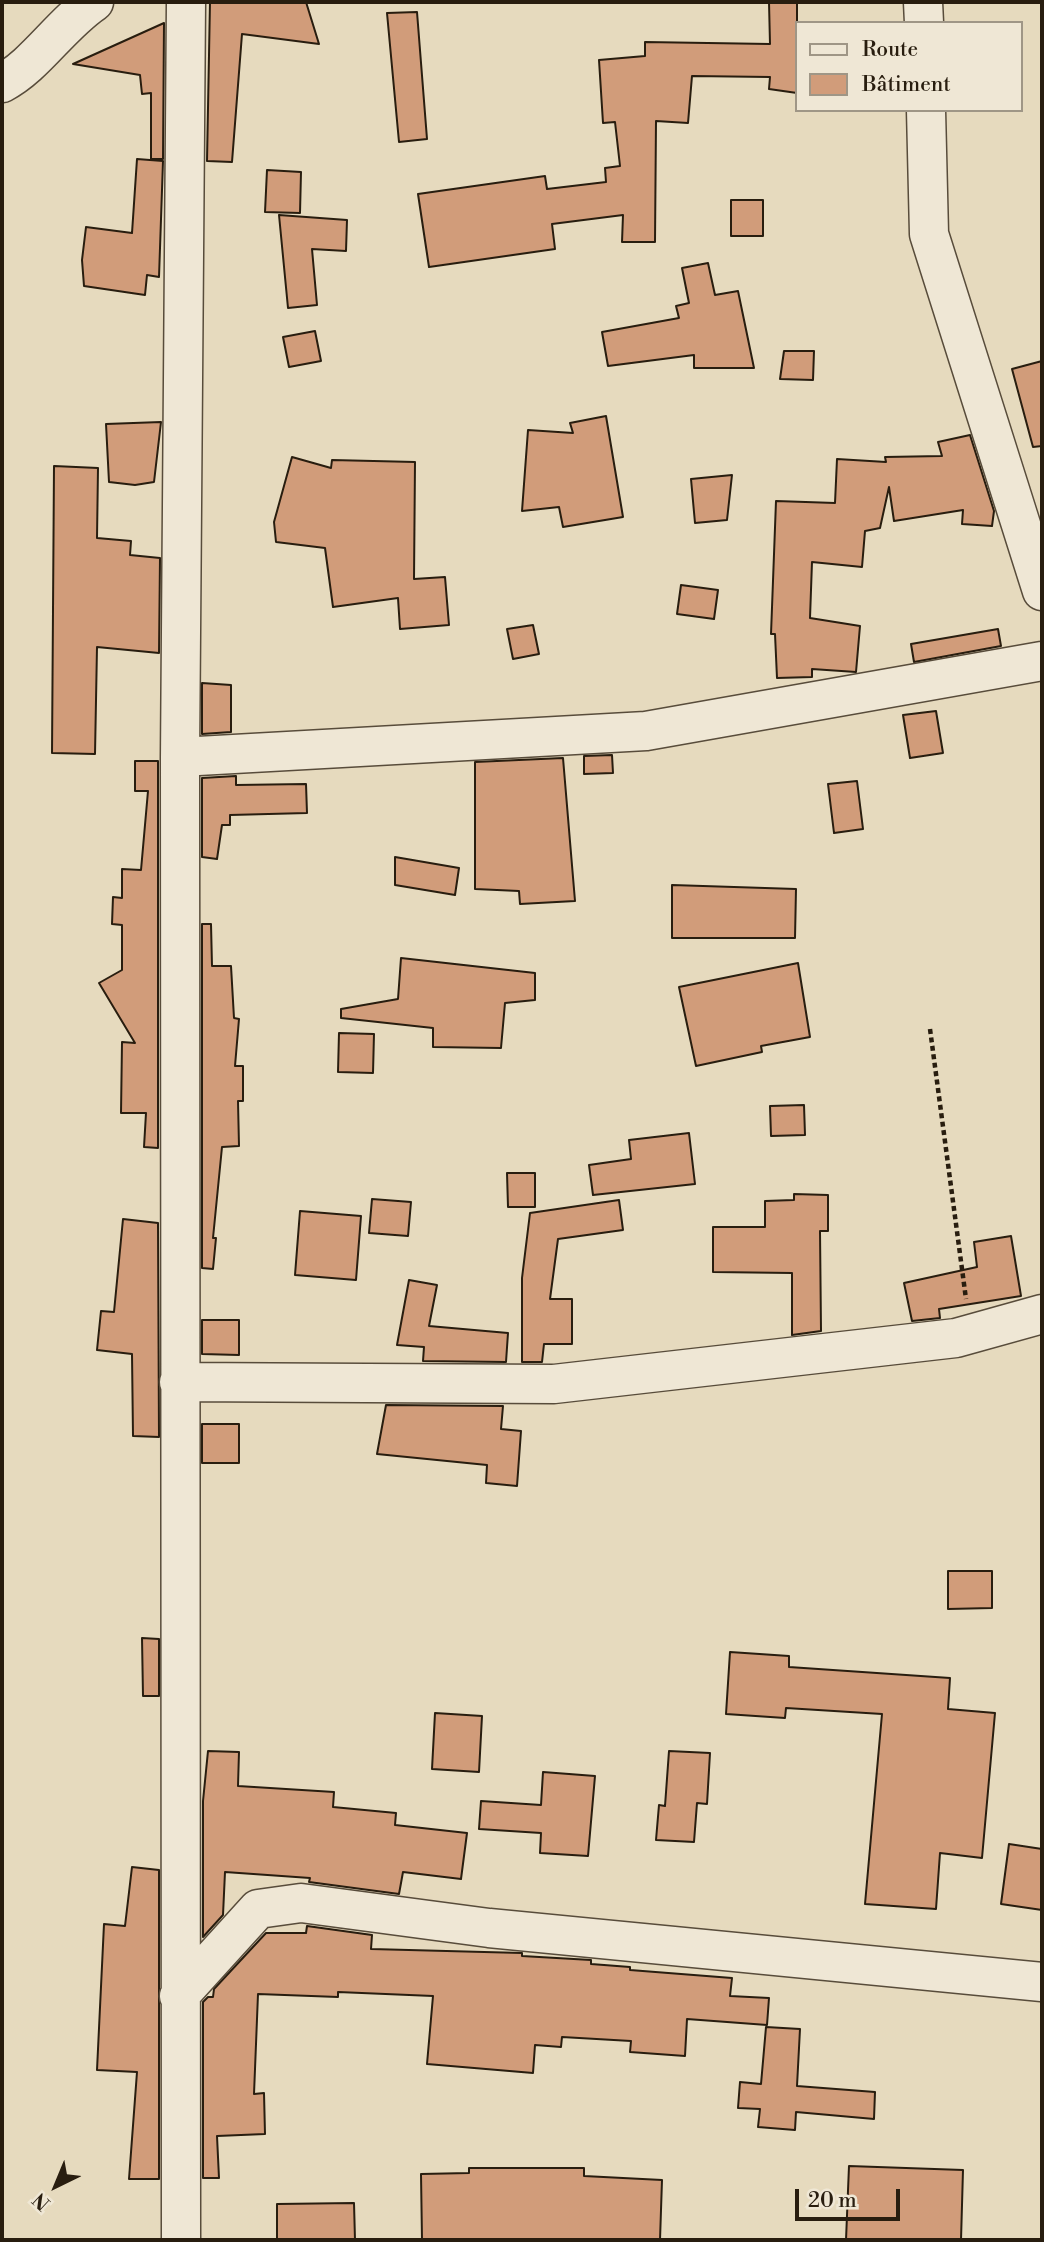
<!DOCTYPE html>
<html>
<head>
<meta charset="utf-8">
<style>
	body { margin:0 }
	#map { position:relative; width:1044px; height:2242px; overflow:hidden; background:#e6dabe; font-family:"Libre Bodoni",serif }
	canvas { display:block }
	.frame { position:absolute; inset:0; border:4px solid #281d0f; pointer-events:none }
	.legend { position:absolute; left:795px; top:21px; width:228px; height:91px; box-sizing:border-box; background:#efe7d5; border:2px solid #9f9686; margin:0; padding:9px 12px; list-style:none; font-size:21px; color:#281d0f }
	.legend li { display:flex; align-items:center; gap:14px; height:35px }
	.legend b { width:35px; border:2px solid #9f9686 }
	.north { position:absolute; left:21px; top:2151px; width:70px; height:70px; -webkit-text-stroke:5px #efe7d5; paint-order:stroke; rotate:223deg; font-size:19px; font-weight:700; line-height:28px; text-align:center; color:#281d0f }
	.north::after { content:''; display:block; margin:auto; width:24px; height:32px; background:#281d0f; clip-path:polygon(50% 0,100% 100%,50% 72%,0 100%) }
	.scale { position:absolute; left:795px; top:2189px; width:105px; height:32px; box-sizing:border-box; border:4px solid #281d0f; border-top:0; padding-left:9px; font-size:21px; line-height:24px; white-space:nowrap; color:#281d0f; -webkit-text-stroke:5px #efe7d5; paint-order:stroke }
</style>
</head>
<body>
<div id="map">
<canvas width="1044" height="2242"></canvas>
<div class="frame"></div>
<ul class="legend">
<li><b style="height:9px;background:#efe7d5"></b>Route</li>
<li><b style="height:19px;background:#d19c7a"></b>Bâtiment</li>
</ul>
<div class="north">N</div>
<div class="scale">20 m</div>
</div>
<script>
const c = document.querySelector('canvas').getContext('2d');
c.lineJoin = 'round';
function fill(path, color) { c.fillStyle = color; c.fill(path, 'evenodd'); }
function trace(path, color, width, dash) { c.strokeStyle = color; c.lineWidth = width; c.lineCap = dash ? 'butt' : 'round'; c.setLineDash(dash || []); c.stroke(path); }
const building = new Path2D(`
	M210 2H306L319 44 242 34 232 162 207 161Z
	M769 2H797V93L769 89 770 77 692 76 688 123 656 121 655 242H622L623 215 552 224 555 249 429 267 418 194 545 176 547 189 606 182 605 168 620 166 615 122 603 123 599 60 645 56V42L770 44Z
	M417 12 427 139 399 142 387 13Z
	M164 23 163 159H151V93L142 94 140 75 73 64Z
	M137 159 163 161 159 277 147 275 145 295 84 286 82 260 86 227 132 233Z
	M267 170 301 172 300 213 265 212Z
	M731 200H763V236H731Z
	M279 215 347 220 346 251 312 249 317 305 288 308Z
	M708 263 715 295 738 291 754 368H694V355L608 366 602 332 679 318 676 306 689 303 682 268Z
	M315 331 321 361 289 367 283 337Z
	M784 351H814L813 380 780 379Z
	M1042 361V446L1033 447 1012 369Z
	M606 416 623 517 563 527 559 507 522 511 528 430 573 433 570 423Z
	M161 422 154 482 135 485 109 482 106 424Z
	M970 435 994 511 992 526 962 524 963 510 894 521 889 487 880 528 865 531 862 567 812 562 810 618 860 626 856 672 812 669V677L777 678 775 634H771L776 501 835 503 837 459 886 462 885 457 942 456 938 442Z
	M292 457 331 468 332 460 415 462 414 579 445 577 449 625 400 629 398 598 333 607 325 548 276 542 274 522Z
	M54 466 98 468 97 538 131 541 130 555 160 558 159 653 97 647 95 754 52 753Z
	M732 475 727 520 695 523 691 479Z
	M681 585 718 590 714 619 677 614Z
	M533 625 539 654 513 659 507 629Z
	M998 629 1001 646 914 662 911 644Z
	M202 683 231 685V732L202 734Z
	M936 711 943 753 910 758 903 715Z
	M612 755 613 773 584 774V756Z
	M563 758 575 901 520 904 519 891 475 889V762Z
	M135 761H158V1148L144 1147 146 1113H121L122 1042 135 1043 99 983 122 970V925L112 924 113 897 122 898V869L141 870 148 791H135Z
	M236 776V785L306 784 307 813 230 815V825H222L217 859 202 857V778Z
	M857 781 863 829 834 833 828 784Z
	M395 857 459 868 455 895 395 885Z
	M672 885 796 889 795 938H672Z
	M202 924H211L212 966H231L234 1018 239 1019 235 1066H243V1101H238L239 1146 222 1147 213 1238H216L213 1269 202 1268Z
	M401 958 535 973V1000L505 1003 501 1048 433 1047V1028L341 1018V1009L398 999Z
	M798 963 810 1037 761 1046 762 1052 696 1066 679 987Z
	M339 1033 374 1034 373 1073 338 1072Z
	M804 1105 805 1135 771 1136 770 1106Z
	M689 1133 695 1184 593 1195 589 1165 631 1159 629 1140Z
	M507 1173H535V1207H508Z
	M794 1194 828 1195V1231H820L821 1331 792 1335V1273L713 1272V1227H765V1201L794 1200Z
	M372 1199 411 1202 408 1236 369 1233Z
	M619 1200 623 1230 558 1239 550 1299H572V1344H544L542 1362H522V1278L530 1213Z
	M300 1211 361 1216 356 1280 295 1275Z
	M123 1219 158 1223 159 1437 133 1436 132 1354 97 1350 101 1311 114 1312Z
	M1011 1236 1021 1296 939 1309 940 1318 912 1321 904 1283 977 1267 974 1242Z
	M409 1280 437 1285 429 1326 508 1333 506 1362 423 1361 424 1347 397 1345Z
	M202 1320H239V1355L202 1354Z
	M386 1405 503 1406 501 1429 521 1431 517 1486 486 1483 487 1465 377 1454Z
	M202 1424H239V1463H202Z
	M948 1571H992V1608L948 1609Z
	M142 1638 159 1639V1696H143Z
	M730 1652 789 1656V1667L950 1678 948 1709 995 1713 982 1858 940 1853 936 1909 865 1904 882 1714 786 1708 785 1718 726 1714Z
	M435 1713 482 1716 479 1772 432 1769Z
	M208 1751 239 1752 238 1786 334 1792 333 1807 396 1813 395 1825 467 1833 461 1879 403 1872 399 1894 309 1882 310 1878 225 1872 223 1915 203 1937V1801Z
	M669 1751 710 1753 707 1804 697 1803 694 1842 656 1840 659 1805 665 1806Z
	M543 1772 595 1776 588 1856 540 1853 541 1833 479 1829 481 1801 541 1805Z
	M1009 1844 1042 1849V1910L1001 1904Z
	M132 1867 159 1870V2179H129L137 2072 97 2070 104 1924 125 1926Z
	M307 1926 372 1935 371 1949 522 1953V1956L591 1960V1964L630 1967V1970L732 1978 730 1996 769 1998 767 2025 687 2019 685 2056 630 2052 631 2041 562 2037 561 2047 535 2045 533 2073 427 2064 433 1996 338 1992V1997L258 1994 254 2094 264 2093 265 2134 217 2136 219 2178H203V2002L208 1997H213L214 1989 266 1933H306Z
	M766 2027 800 2029 797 2086 875 2092 874 2119 796 2112 795 2130 758 2127 760 2109 738 2108 740 2082 761 2084Z
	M849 2166 963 2170 961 2240H846Z
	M469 2168H584V2176L662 2180 660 2240H422L421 2174 469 2173Z
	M354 2203 355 2240H277V2204Z`);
const path = new Path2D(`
	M930 1029 966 1299`);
const minor = new Path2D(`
	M923 2 924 23
	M2 83C35 66 60 25 94 2
	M926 110 929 234 1042 591
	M180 757 646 731 1042 661
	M179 1382 554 1384 956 1338 1042 1314
	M179 1996 258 1909 301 1903 489 1928 1042 1982
	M181 2240 180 757 186 2`);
fill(building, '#d19c7a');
trace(building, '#281d0f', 2);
trace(minor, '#584c3b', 41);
trace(path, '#281d0f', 4.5, [5, 3.5]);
trace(minor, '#efe7d5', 38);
</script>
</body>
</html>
